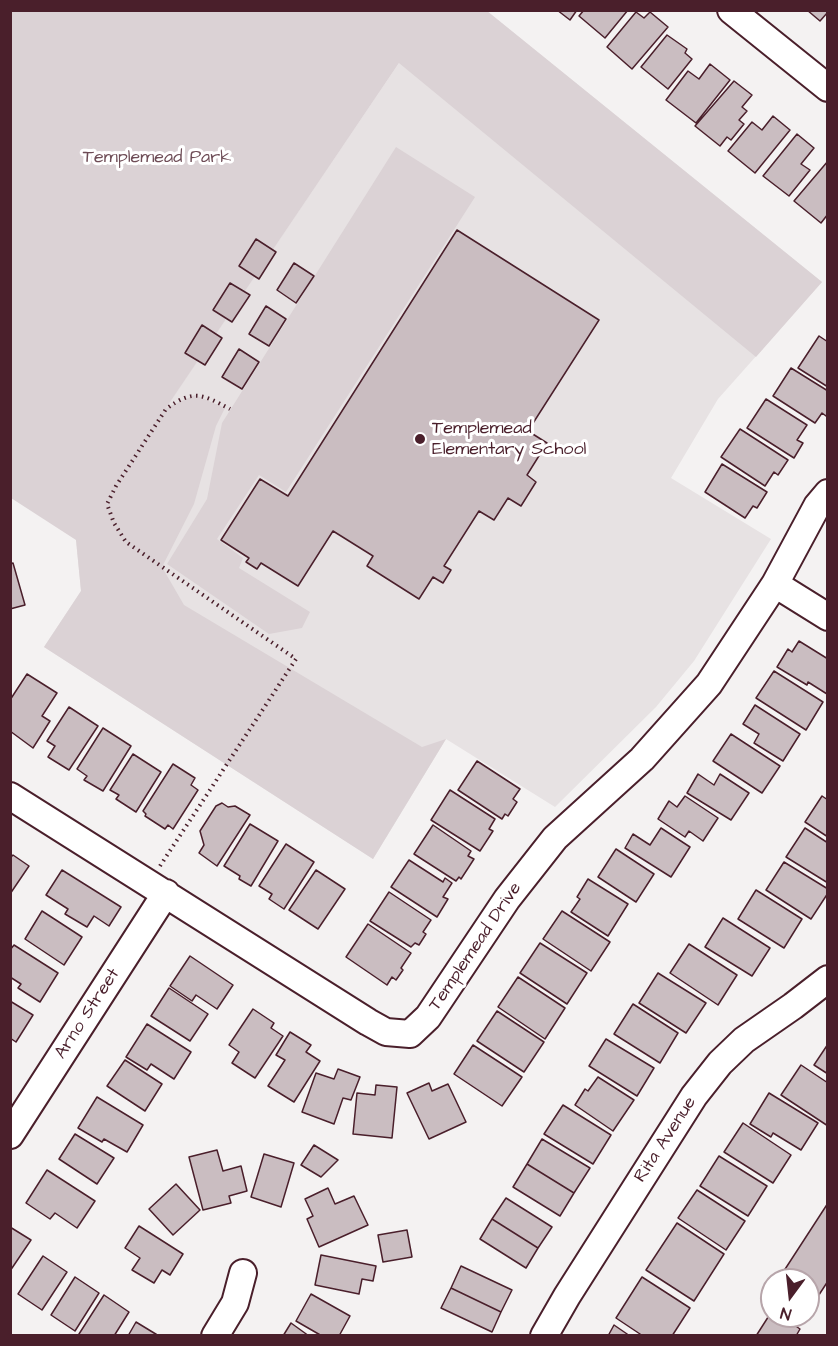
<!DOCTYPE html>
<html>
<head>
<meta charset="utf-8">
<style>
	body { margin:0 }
	#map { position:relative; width:838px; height:1346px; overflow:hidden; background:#f4f2f2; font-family:"Architects Daughter",sans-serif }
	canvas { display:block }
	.frame { position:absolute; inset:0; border:12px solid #4a1f2b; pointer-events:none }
	.north { position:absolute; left:760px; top:1268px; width:60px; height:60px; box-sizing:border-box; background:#fff; border:2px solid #b7a5aa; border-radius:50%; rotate:195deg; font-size:16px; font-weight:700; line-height:24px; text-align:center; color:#4a1f2b }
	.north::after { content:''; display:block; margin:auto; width:21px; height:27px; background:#4a1f2b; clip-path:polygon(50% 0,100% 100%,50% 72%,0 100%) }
</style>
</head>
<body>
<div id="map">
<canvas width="838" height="1346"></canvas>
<div class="frame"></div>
<div class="north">N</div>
</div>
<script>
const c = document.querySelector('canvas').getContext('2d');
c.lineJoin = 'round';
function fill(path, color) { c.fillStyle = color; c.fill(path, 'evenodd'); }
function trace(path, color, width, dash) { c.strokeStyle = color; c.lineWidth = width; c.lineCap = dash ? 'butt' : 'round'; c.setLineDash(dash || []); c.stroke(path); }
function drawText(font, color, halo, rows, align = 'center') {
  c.font = font + ' "Architects Daughter",sans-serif'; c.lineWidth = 6; c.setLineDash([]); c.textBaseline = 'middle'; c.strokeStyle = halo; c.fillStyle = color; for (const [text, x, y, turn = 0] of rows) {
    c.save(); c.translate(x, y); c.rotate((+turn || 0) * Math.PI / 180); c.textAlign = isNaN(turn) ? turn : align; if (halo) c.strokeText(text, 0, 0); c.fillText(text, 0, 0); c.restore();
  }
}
const built = new Path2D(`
	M487 11 822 282 718 399 671 478 771 539 694 661 656 707 555 807 446 739 373 859 44 647 81 591 76 540 399 63Z`);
const green = new Path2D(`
	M10 11H487L822 282 756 357 399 63 166 408 195 395 225 408 216 426 194 504 162 567 184 605 422 747 446 739 373 859 44 647 81 591 76 540 11 498Z
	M396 147 475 197 286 492 259 475 217 539 243 558 239 568 310 612 302 628 269 634 167 564 207 499 222 423Z`);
const building = new Path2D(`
	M557 10H577L570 20Z
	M584 10H628L605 38 579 16Z
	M807 10H828V12L820 21Z
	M636 12 644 18 650 12 668 27 632 69 607 47Z
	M667 35 687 49 685 53 692 59 668 89 641 67Z
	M710 64 730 80 696 123 666 100 688 71 699 79Z
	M734 81 752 95 742 107 747 111 739 120 744 124 731 140 727 137 720 146 695 126Z
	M773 116 790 130 755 173 728 151 752 122 762 130Z
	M797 134 814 148 801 164 810 170 789 196 763 176Z
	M828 161V214L821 223 794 201Z
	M457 230 599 320 528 431 547 443 527 475 536 482 521 506 508 498 494 520 479 511 444 566 451 570 443 583 433 577 419 599 367 566 373 556 333 531 298 586 261 563 257 569 246 562 249 558 221 540 260 479 288 496Z
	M256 239 276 252 259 279 239 266Z
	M294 263 314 276 296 303 277 290Z
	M230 283 250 295 232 322 213 310Z
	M266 306 286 319 269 346 249 334Z
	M202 325 222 338 205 365 185 353Z
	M819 336 828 342V387L798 368Z
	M239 349 259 362 242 389 222 377Z
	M791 368 828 391V413L826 416 822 413 815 423 773 396Z
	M766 399 807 425 797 440 803 443 794 458 747 428Z
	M740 429 788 460 778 475 774 472 765 486 721 457Z
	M722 464 767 492 757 508 753 506 745 518 705 492Z
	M13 563 25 605 10 609V564Z
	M799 641 828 659 827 694 808 682 807 685 777 667 788 649 792 652Z
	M774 671 823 702 806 730 756 698Z
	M27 674 57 693 42 716 50 721 33 748 10 731V700Z
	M755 705 800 734 783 761 754 743 759 734 743 724Z
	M69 707 98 726 69 770 48 757 55 746 47 741Z
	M103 728 131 746 103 791 84 780 87 776 77 769Z
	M731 734 780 766 762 793 713 761Z
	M133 754 161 772 136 812 116 799 119 795 110 790Z
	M477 761 520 789 513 799 517 802 508 816 505 814 502 819 458 790Z
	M173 764 195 778 191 785 198 790 173 829 168 825 165 829 145 816 146 814 143 811Z
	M698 774 714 785 720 774 749 793 731 820 687 793Z
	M450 790 495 819 489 829 493 831 480 851 431 820Z
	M685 796 718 818 703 841 689 831 685 837 658 819 669 801 677 807Z
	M822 796 828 800V837L805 822Z
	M222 803 228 807 235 806 250 815 217 866 199 853 204 845 200 831 216 806Z
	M250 824 278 841 251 886 239 879 240 876 224 866Z
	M433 825 471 851 468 856 474 859 461 879 459 877 456 881 414 854Z
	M661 828 690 847 671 877 625 848 633 834 650 845Z
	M805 828 828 843V883L786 857Z
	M286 844 314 862 284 909 269 899 272 894 259 886Z
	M616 849 654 874 636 902 598 877Z
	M13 855 29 866 10 894V858Z
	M409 860 443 882 445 878 452 883 443 897 448 899 437 917 391 887Z
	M784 862 828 889V893L811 919 766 890Z
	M62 870 121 907 109 926 94 916 87 927 65 914 68 909 46 895Z
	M316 870 345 889 318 929 289 910Z
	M588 879 628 904 608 936 571 912 580 899 577 897Z
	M756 890 802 919 784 948 738 919Z
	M389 892 431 920 423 932 426 934 419 945 415 943 411 947 370 921Z
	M42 911 82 937 64 965 25 939Z
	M562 911 610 942 591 971 543 939Z
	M723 918 770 948 752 976 705 947Z
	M368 924 411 953 401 968 403 970 396 980 392 977 387 985 346 957Z
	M540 943 587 973 567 1004 520 973Z
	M689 944 737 975 718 1005 670 973Z
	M14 945 58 973 40 1002 18 988 21 984 10 977V950Z
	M190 956 233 985 217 1009 196 995 192 1001 170 986Z
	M658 973 706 1003 686 1033 639 1003Z
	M518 977 565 1008 545 1039 498 1007Z
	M169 988 208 1014 190 1041 151 1016Z
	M10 1001 33 1015 16 1042 10 1038Z
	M633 1004 678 1033 660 1063 614 1034Z
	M253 1009 274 1023 271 1028 283 1036 255 1078 232 1063 239 1052 229 1045Z
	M497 1011 544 1042 524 1072 477 1041Z
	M147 1024 191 1052 174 1079 151 1064 147 1070 126 1057Z
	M290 1032 311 1045 306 1052 320 1061 294 1102 268 1086 285 1060 276 1055Z
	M606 1039 654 1068 637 1096 589 1066Z
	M828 1044V1074L814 1065Z
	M473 1045 522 1077 502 1106 454 1074Z
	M125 1060 162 1084 145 1111 107 1086Z
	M801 1065 828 1083V1126L781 1095Z
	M338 1069 360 1077 351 1100 343 1098 334 1124 302 1112 316 1073 334 1079Z
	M598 1077 634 1100 613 1131 575 1105 585 1089 588 1091Z
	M429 1083 432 1091 448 1084 466 1122 429 1139 407 1093Z
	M376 1085 397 1087 392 1138 353 1134 357 1093 375 1095Z
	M769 1093 818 1123 801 1150 773 1133 771 1137 750 1124Z
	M97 1097 143 1125 127 1152 104 1139 102 1142 78 1128Z
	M563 1105 611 1135 593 1164 544 1134Z
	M743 1123 791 1155 773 1183 724 1152Z
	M75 1134 114 1158 97 1184 59 1159Z
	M542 1139 590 1168 574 1193 527 1164Z
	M314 1145 338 1160 321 1177 301 1165Z
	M217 1150 223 1171 241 1166 247 1191 229 1196 231 1203 203 1210 189 1157Z
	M264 1154 294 1163 281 1207 251 1197Z
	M719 1156 767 1186 748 1216 700 1186Z
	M527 1164 574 1193 560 1216 513 1187Z
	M47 1170 95 1201 77 1228 55 1213 50 1219 26 1203Z
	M176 1184 200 1210 173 1235 149 1209Z
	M328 1188 335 1204 354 1196 368 1225 319 1247 307 1219 313 1216 305 1199Z
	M697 1190 745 1221 726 1250 678 1218Z
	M506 1198 552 1227 538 1248 492 1219Z
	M828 1203V1281L813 1304 808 1301V1280H778Z
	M492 1219 538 1248 526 1268 480 1239Z
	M677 1223 724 1254 694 1301 646 1270Z
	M139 1226 183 1254 170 1275 162 1270 154 1283 132 1270 140 1258 125 1248Z
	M10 1227 31 1240 10 1271Z
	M407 1230 412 1257 383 1262 378 1235Z
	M321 1255 376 1266 373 1281 362 1279 359 1294 315 1285Z
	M43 1256 67 1272 42 1310 18 1294Z
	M461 1266 512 1290 501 1312 451 1288Z
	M75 1277 99 1293 75 1331 51 1315Z
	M642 1277 690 1308 672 1336H643L616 1318Z
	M451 1288 501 1312 492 1332 441 1308Z
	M311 1294 350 1316 339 1336H322L296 1321Z
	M104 1295 129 1312 114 1336H82L79 1334Z
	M772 1311V1316H781L800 1329 796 1336H756Z
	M136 1322 159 1336H128Z
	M291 1323 309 1336H283Z
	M614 1325 630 1336H608Z`);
const path = new Path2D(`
	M160 866 296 659 126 542 114 523 107 504 116 486 166 409C193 389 202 394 230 409`);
const minor = new Path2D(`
	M731 10 828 88
	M775 584 828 617
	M10 796 368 1022 386 1032 410 1034 428 1017 507 899 555 838 642 759 709 684 775 584 817 506 828 493
	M10 1135 166 893
	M215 1336 235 1303 243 1273
	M544 1336 567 1296 694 1096 720 1063 744 1040 793 1006 828 979`);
const markers = [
	[420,439,6,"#4a1f2b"]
];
const parkNames = [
	["Templemead Park",157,158]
];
const poiNames = [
	["Templemead",432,429],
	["Elementary School",432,450]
];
const streetNames = [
	["Templemead Drive",476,947,-56],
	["Arno Street",88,1014,-57],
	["Rita Avenue",666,1140,-57]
];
fill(built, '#e7e2e3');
fill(green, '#dbd2d5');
fill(building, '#cabdc1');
trace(building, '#4a1f2b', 1.5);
trace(minor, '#4a1f2b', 30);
trace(path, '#4a1f2b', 4, [1.5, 4.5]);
trace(minor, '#fff', 26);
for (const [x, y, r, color] of markers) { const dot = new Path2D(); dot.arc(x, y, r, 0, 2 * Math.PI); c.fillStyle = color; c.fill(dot); trace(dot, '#fff', 2); }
drawText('18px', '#6e4c56', '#fff', parkNames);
drawText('18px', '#4a1f2b', '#fff', poiNames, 'left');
drawText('18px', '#4a1f2b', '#fff', streetNames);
</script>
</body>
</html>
